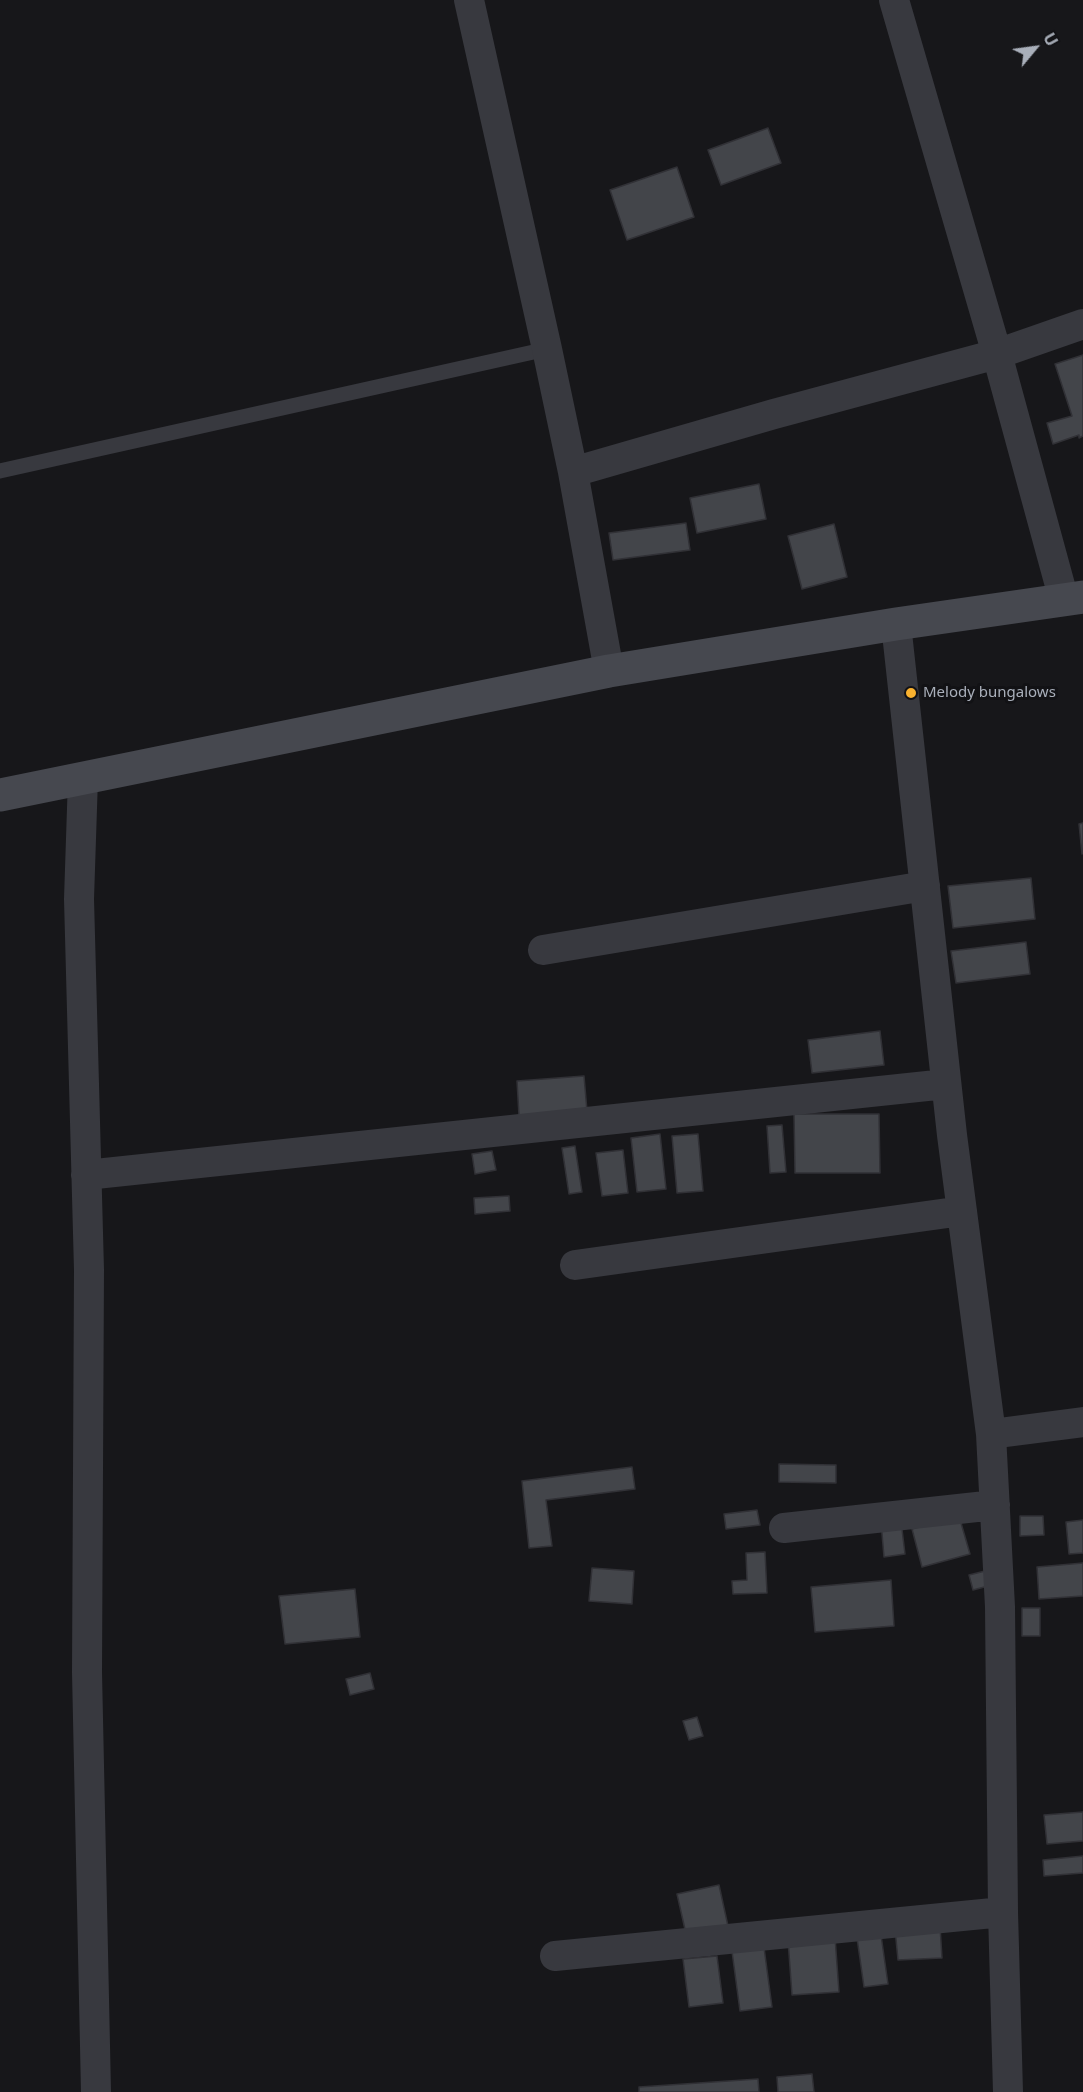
<!DOCTYPE html>
<html>
<head>
<meta charset="utf-8">
<style>
	body { margin:0 }
	#map { position:relative; width:1083px; height:2092px; overflow:hidden; background:#17171a; font-family:"Noto Sans",sans-serif }
	canvas { display:block }
	.north { position:absolute; left:1005px; top:18px; width:60px; height:60px; -webkit-text-stroke:4px #121215; paint-order:stroke; rotate:61deg; font-size:16px; font-weight:700; line-height:24px; text-align:center; color:#a9afba }
	.north::after { content:''; display:block; margin:auto; width:21px; height:27px; background:#a9afba; clip-path:polygon(50% 0,100% 100%,50% 72%,0 100%) }
</style>
</head>
<body>
<div id="map">
<canvas width="1083" height="2092"></canvas>
<div class="north">U</div>
</div>
<script>
const c = document.querySelector('canvas').getContext('2d');
c.lineJoin = 'round';
function fill(path, color) { c.fillStyle = color; c.fill(path, 'evenodd'); }
function trace(path, color, width, dash) { c.strokeStyle = color; c.lineWidth = width; c.lineCap = dash ? 'butt' : 'round'; c.setLineDash(dash || []); c.stroke(path); }
function drawText(font, color, halo, rows, align = 'center') {
  c.font = font + ' "Noto Sans",sans-serif'; c.lineWidth = 6; c.setLineDash([]); c.textBaseline = 'middle'; c.strokeStyle = halo; c.fillStyle = color; for (const [text, x, y, turn = 0] of rows) {
    c.save(); c.translate(x, y); c.rotate((+turn || 0) * Math.PI / 180); c.textAlign = isNaN(turn) ? turn : align; if (halo) c.strokeText(text, 0, 0); c.fillText(text, 0, 0); c.restore();
  }
}
const building = new Path2D(`
	M768 128 781 163 721 185 708 150Z
	M677 167 694 217 627 240 610 190Z
	M1083 355V436L1079 438V435L1053 444 1047 423 1072 416 1055 364Z
	M759 484 766 519 697 533 690 498Z
	M686 523 690 550 613 560 609 533Z
	M834 524 847 577 802 589 788 536Z
	M1083 823V853L1082 854 1079 824Z
	M1031 878 1035 919 953 928 948 886Z
	M1026 942 1030 974 956 983 951 951Z
	M880 1031 884 1065 812 1073 808 1040Z
	M584 1076 587 1111 519 1116 517 1081Z
	M794 1114H879L880 1173H795Z
	M782 1125 786 1172 770 1173 767 1126Z
	M660 1134 666 1189 637 1192 631 1138Z
	M698 1134 703 1191 677 1193 672 1136Z
	M575 1146 582 1192 569 1194 562 1148Z
	M623 1150 628 1193 602 1196 596 1153Z
	M492 1151 496 1170 475 1174 472 1154Z
	M509 1196 510 1211 475 1214 474 1198Z
	M779 1464 836 1465V1483L779 1482Z
	M632 1467 635 1489 546 1500 552 1546 529 1548 522 1481Z
	M757 1510 760 1525 726 1529 724 1514Z
	M959 1516 970 1554 922 1567 912 1529Z
	M1020 1516H1043L1044 1535 1020 1536Z
	M1083 1520V1553L1069 1554 1066 1522Z
	M901 1521 905 1554 884 1557 881 1522Z
	M765 1552 767 1593 733 1594 732 1581 747 1580 746 1553Z
	M1083 1563V1596L1039 1599 1037 1567Z
	M592 1568 634 1571 632 1604 589 1601Z
	M985 1571 988 1586 973 1590 969 1575Z
	M891 1580 894 1626 815 1632 811 1587Z
	M355 1589 360 1637 285 1644 279 1596Z
	M1022 1608H1040V1636H1022Z
	M370 1673 374 1689 350 1695 346 1679Z
	M697 1717 703 1736 689 1740 683 1721Z
	M1083 1812V1841L1047 1844 1044 1815Z
	M1083 1856V1873L1044 1876 1043 1860Z
	M719 1885 728 1926 686 1934 677 1894Z
	M940 1926 942 1958 898 1960 895 1929Z
	M881 1935 888 1984 864 1987 857 1938Z
	M835 1937 839 1992 792 1995 788 1940Z
	M763 1940 772 2007 740 2011 731 1944Z
	M717 1956 723 2003 689 2007 683 1959Z
	M812 2074 814 2092H778L777 2077Z
	M758 2079 759 2092H639V2087Z`);
const lane = new Path2D(`
	M0 471 547 349`);
const street = new Path2D(`
	M469 0 547 349 573 472 609 671
	M894 0 997 354 1064 600
	M573 472 774 414 997 354 1083 324
	M896 624 952 1135 991 1434 1000 1607 1003 1912 1008 2092
	M83 778 79 899 89 1270 87 1672 96 2092
	M543 950 925 886
	M86 1175 946 1084
	M575 1265 962 1211
	M991 1434 1083 1422
	M784 1528 995 1505
	M555 1956 1003 1912`);
const secondary = new Path2D(`
	M0 795 609 671 896 624 1083 597`);
const markers = [
	[911,693,6,"#fab22f"]
];
const poiNames = [
	["Melody bungalows",923,693]
];
fill(building, '#43454a');
trace(building, '#313136', 1.5);
trace(lane, '#38393f', 15);
trace(street, '#38393f', 30);
trace(secondary, '#46484f', 33);
for (const [x, y, r, color] of markers) { const dot = new Path2D(); dot.arc(x, y, r, 0, 2 * Math.PI); c.fillStyle = color; c.fill(dot); trace(dot, '#121215', 2); }
drawText('15px', '#a9afba', '#121215', poiNames, 'left');
</script>
</body>
</html>
